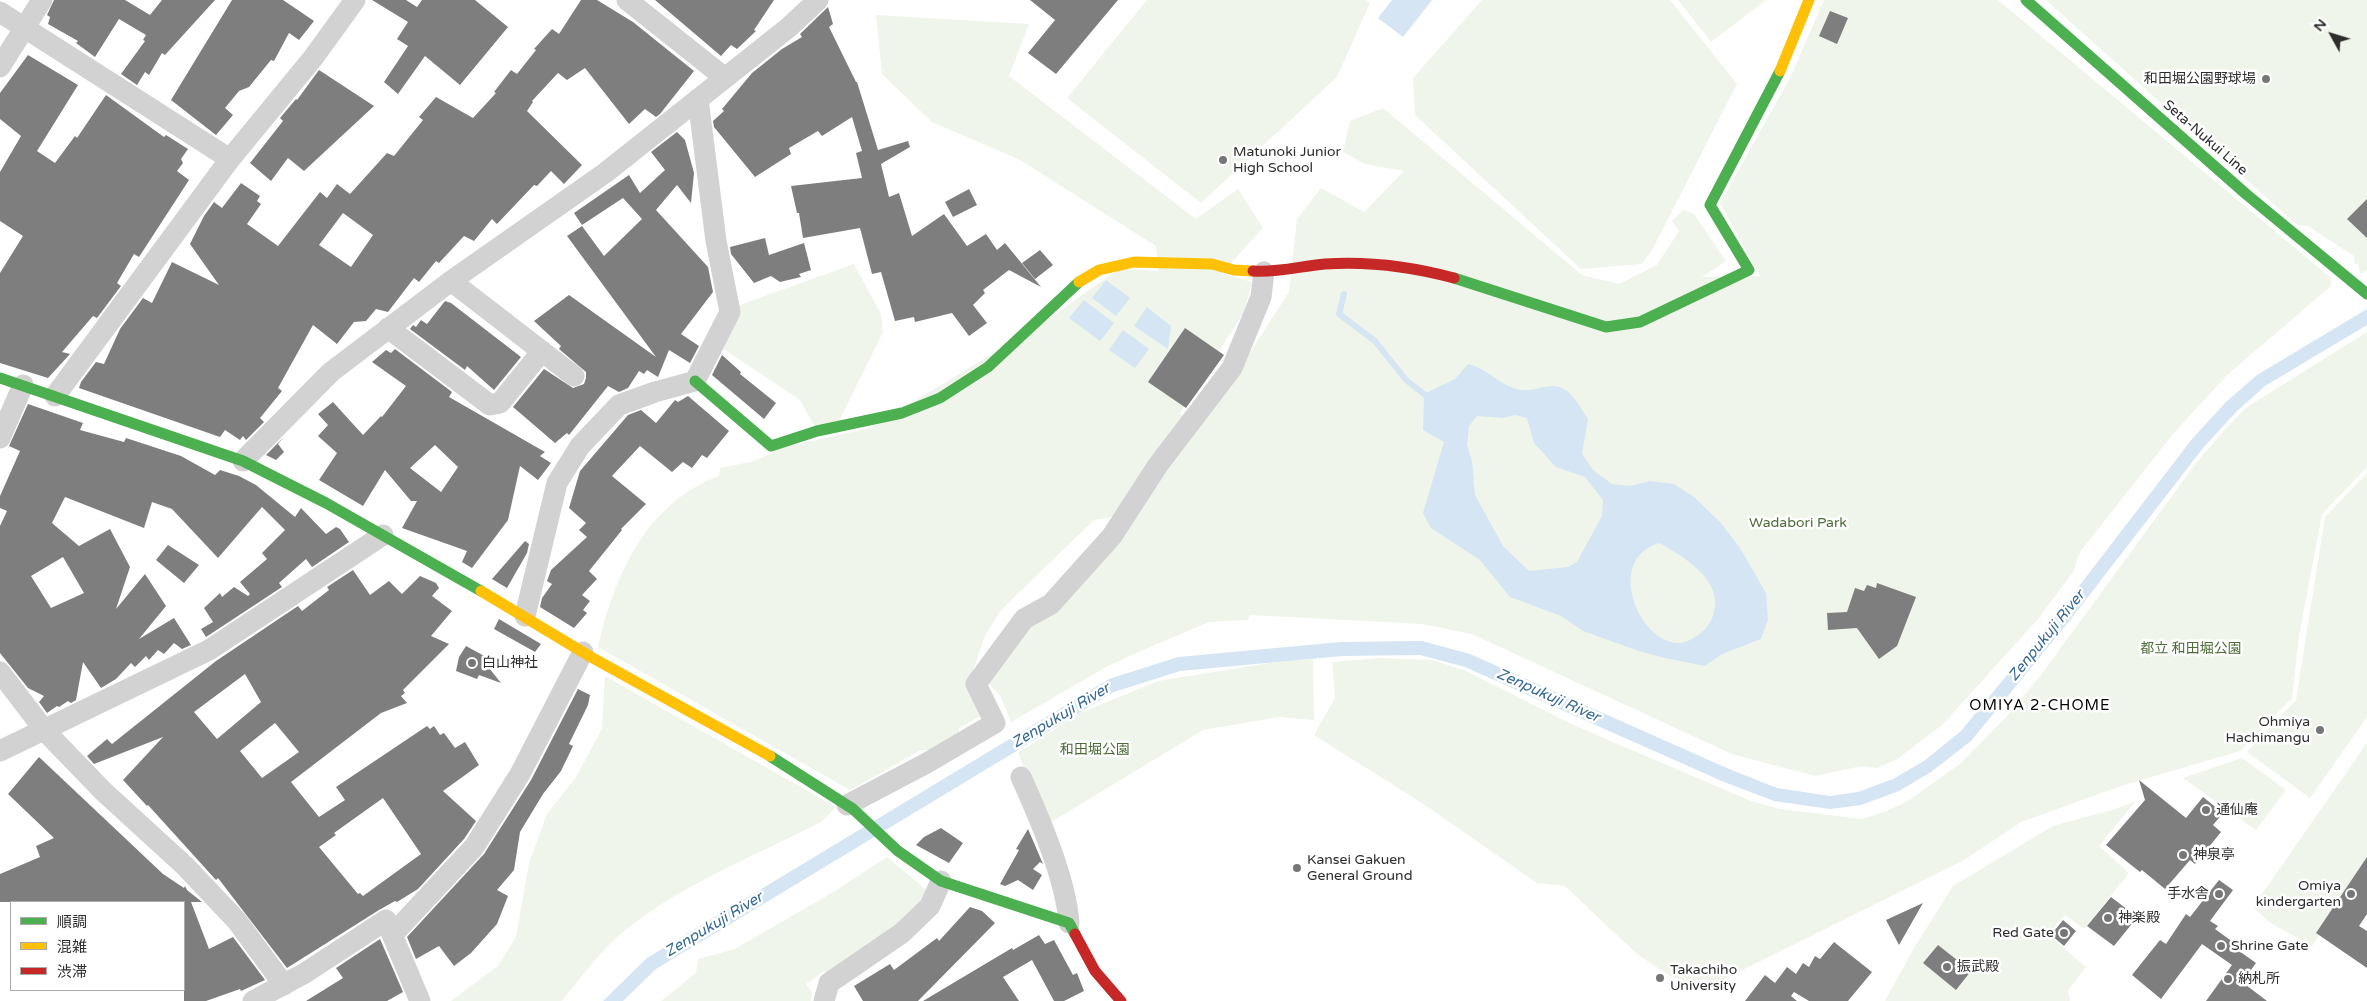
<!DOCTYPE html>
<html>
<head>
<meta charset="utf-8">
<style>
	body { margin:0 }
	#map { position:relative; width:2367px; height:1001px; overflow:hidden; background:#fff; font-family:"Varela Round","Noto Sans JP",sans-serif }
	canvas { display:block }
	.legend { position:absolute; left:10px; top:901px; width:175px; height:90px; box-sizing:border-box; background:#fff; border:1px solid #ababab; margin:0; padding:6px 9px; list-style:none; font-size:15px; color:#2d2d2d }
	.legend li { display:flex; align-items:center; gap:10px; height:25px }
	.legend b { width:25px; border:1px solid #ababab }
	.north { position:absolute; left:2307px; top:10px; width:50px; height:50px; -webkit-text-stroke:4px #fff; paint-order:stroke; rotate:309deg; font-size:14px; font-weight:700; line-height:20px; text-align:center; color:#2d2d2d }
	.north::after { content:''; display:block; margin:auto; width:18px; height:22px; background:#2d2d2d; clip-path:polygon(50% 0,100% 100%,50% 72%,0 100%) }
</style>
</head>
<body>
<div id="map">
<canvas width="2367" height="1001"></canvas>
<ul class="legend">
<li><b style="height:6px;background:#4caf50"></b>順調</li>
<li><b style="height:6px;background:#ffc107"></b>混雑</li>
<li><b style="height:6px;background:#c62828"></b>渋滞</li>
</ul>
<div class="north">N</div>
</div>
<script>
const c = document.querySelector('canvas').getContext('2d');
c.lineJoin = 'round';
function fill(path, color) { c.fillStyle = color; c.fill(path, 'evenodd'); }
function trace(path, color, width, dash) { c.strokeStyle = color; c.lineWidth = width; c.lineCap = dash ? 'butt' : 'round'; c.setLineDash(dash || []); c.stroke(path); }
function drawText(font, color, halo, rows, align = 'center') {
  c.font = font + ' "Varela Round","Noto Sans JP",sans-serif'; c.lineWidth = 5; c.setLineDash([]); c.textBaseline = 'middle'; c.strokeStyle = halo; c.fillStyle = color; for (const [text, x, y, turn = 0] of rows) {
    c.save(); c.translate(x, y); c.rotate((+turn || 0) * Math.PI / 180); c.textAlign = isNaN(turn) ? turn : align; if (halo) c.strokeText(text, 0, 0); c.fillText(text, 0, 0); c.restore();
  }
}
const green = new Path2D(`
	M1147 0H1366L1370 3 1337 77 1201 203 1067 98Z
	M1482 0H1670L1737 84 1652 250 1642 264 1581 269 1415 115 1413 78Z
	M1678 0H1766L1711 42Z
	M1824 0H1998L2331 278V286L2227 375 2173 434 2080 552 2073 572 2038 619 1943 724 1896 760 1877 768 1862 766 1815 776 1732 754 1472 634 1422 624 1250 615 1248 620 1209 622 1143 650 1108 666 1011 722 1000 695 989 684 1028 627 1143 505 1107 518 1094 520 1000 611 985 636 968 685 982 715 959 728V733L933 750H921L850 790 598 647C614 576 646 503 719 476L720 468 755 461 784 447 870 428 1038 326 1119 269 1159 271 1156 246 1020 160 932 122 882 74 876 15 1029 24 1009 76 1196 219 1238 189 1263 228 1222 273 1252 282 1244 312 1179 414 1186 417 1236 374 1289 292 1297 219 1321 188 1364 212 1404 171 1365 164 1343 152 1350 121 1383 108 1582 275 1619 284 1657 265 1679 231 1672 221 1683 210 1694 214 1726 261 1702 277 1760 276 1720 203 1790 78Z
	M2046 0H2367V270L2360 274 2358 263 2355 265 2354 256 2308 226 2297 225Z
	M854 264 881 314 883 332 836 427 817 431 800 400 716 344 734 307Z
	M2367 332V467L2322 514 2299 636 2292 698 2240 751 2124 785 2021 822 1964 860 1712 985 1705 980 1684 981 1670 976 1637 954 1565 886 1537 883 1425 805 1314 735 1335 698 1332 662 1381 658 1433 660 1466 671 1571 724 1751 801 1780 809 1862 819 1887 811 1908 801 1961 763 2009 714 2041 675 2196 463 2228 426 2247 407Z
	M2367 473V717L2310 798 2247 752 2296 700 2325 517Z
	M1313 659 1314 720 1279 717 1203 730 1048 824 1018 753 1080 713 1158 681 1276 662Z
	M605 676 836 807 821 822C756 855 685 883 628 928 602 948 582 976 562 1001H451L498 966 516 937 529 863 547 814 576 777 602 729Z
	M2367 743V862L2312 946 2269 922 2253 907Z
	M2242 758 2286 790 2256 830 2183 778Z
	M2136 801 2099 846 2129 873 2084 929 2065 915 2048 934 2086 967 2068 990 2070 1001H1885L1914 948 1953 886 2053 826 2115 809Z
	M887 857 929 892 894 927 828 974 824 971 806 984 812 993 811 1001H661L696 973 698 959 735 949 835 891Z`);
const water = new Path2D(`
	M1392 0H1432L1403 37 1378 18Z
	M1106 280 1130 298 1116 316 1092 298Z
	M1084 300 1114 323 1100 341 1069 318Z
	M1147 307 1171 326 1168 349 1134 326Z
	M2367 309V325L2265 386 2236 412 2203 448 2071 619 1971 741 1931 772 1899 791 1861 805 1830 809 1774 801 1724 782 1465 667 1420 655 1342 656 1180 671 1114 692 656 969 623 1001H603L647 958 1109 679 1178 657 1341 642 1422 641 1470 654 1729 769 1777 788 1830 796 1858 792 1893 779 1924 761 1961 731 2060 611 2192 439 2226 402 2257 375Z
	M1123 330 1149 349 1135 368 1109 350Z
	M1468 364C1488 368 1500 387 1522 390 1536 392 1551 381 1564 389 1574 394 1582 411 1588 419L1582 454 1593 470 1612 484 1630 486 1650 481 1674 484 1694 497 1720 522 1740 548 1766 593 1768 620 1761 639 1722 654 1705 666 1665 658 1639 651 1583 631 1561 616 1510 597 1480 560 1431 528 1423 513 1444 442 1423 430 1424 394 1455 379ZM1515 415 1527 418 1534 443 1556 467 1585 477 1603 500 1602 516 1577 562 1568 567 1529 571 1503 546 1475 495 1472 461 1467 445 1469 426 1477 416 1503 418ZM1659 543C1683 556 1723 580 1714 612 1711 625 1702 634 1690 640 1648 661 1598 562 1659 543Z`);
const stream = new Path2D(`
	M1344 294 1339 314 1375 341 1406 380 1424 394`);
const building = new Path2D(`
	M54 0H125L150 15 162 0H215L165 55 162 53 149 75 145 72 137 85 121 74 145 41 143 40 146 35 119 19 95 57 76 43 78 41 48 24 50 17 47 15Z
	M232 0H283L314 21 299 40 289 33 274 61 271 60 249 87 239 91 225 108 233 115 216 135 171 100Z
	M372 0H406L417 7 422 0H475L508 27 460 85 425 56 398 94 384 82 408 46 397 39 408 22Z
	M581 0H597L633 22 694 71 660 114 656 117 645 109 629 124 585 68 567 80 558 73 532 101 533 102 527 111 582 165 564 184 551 171 537 186 534 185 497 224 492 219 474 241 464 236 439 263 436 261 419 282 414 278 388 312 376 309 366 321 354 322 337 344 313 325 278 388 282 391 260 418 264 422 246 440 243 436 240 440 225 430 220 437 79 388 81 382 96 362 104 364 120 329 143 298 152 303 172 262 219 285 190 244 204 216 214 202 222 208 241 183 260 196 257 201 261 204 247 224 278 246 320 192 327 198 337 184 350 194 387 153 394 156 423 120 419 117 436 97 473 118 496 93 494 92 511 70 517 74 536 50 534 49 552 29 559 34ZM343 213 373 235 351 267 319 245Z
	M655 0H774L754 30 756 31 737 49 731 45 721 56Z
	M1030 0H1118L1056 74 1028 53 1055 20Z
	M828 7 833 24 829 27 856 82H857L878 150 908 141 910 147 881 164 889 197 899 193 912 236 944 214 967 246 986 234 997 250 1005 243 1041 287 1009 270 983 290 985 293 973 305 987 323 969 336 952 313 915 322 914 317 895 321 881 272 872 274 860 228 803 238 799 213H797L791 186 862 178 856 153 862 151 852 117 822 136 818 131 789 148 791 154 755 177 714 127 713 121 724 111 722 109 752 73 782 49 802 37 800 34Z
	M1830 11 1848 18 1837 44 1819 36Z
	M28 55 78 85 37 151 55 163 75 136 77 138 106 95 164 137 166 135 188 149 181 159 183 163 177 171 189 180 139 257 134 254 117 283 121 286 97 318 93 316 62 352 70 354 48 378 0 363V273L23 236 0 221V172L21 136 0 119V93Z
	M319 70 374 106 304 171 288 158 271 181 250 163 283 121 280 118 296 99 297 100Z
	M677 132 685 140 694 173 691 203 677 185 656 210 708 267 713 292 681 334 699 346 690 363 669 350 658 377 647 370 644 374 639 371 628 388 619 392 608 386 569 435 567 433 555 443 513 407 544 369 573 388 584 384 586 378V372L559 349 561 346 534 321 569 295 656 357 567 236 582 226 604 256 642 219 623 198 582 225 574 213 629 175 640 193 665 170 651 152Z
	M969 189 977 205 953 217 945 202Z
	M2367 199V238L2347 219Z
	M765 238 769 255 804 243 811 270 799 274 801 277 780 282 771 276 754 283 731 254 730 247Z
	M1040 250 1053 265 1035 279 1022 263Z
	M445 301 451 303 521 357 494 390 467 366 465 370 410 329 413 325 416 327 421 320 427 324Z
	M1185 328 1224 355 1186 408 1148 382Z
	M395 349 452 392 449 397 545 452 540 456 551 463 538 480 520 466 508 520 472 568 462 562 467 551 402 528 417 501H411L385 470 363 506 319 480 337 453 318 436 328 425 318 414 333 402 363 435 381 416 382 417 406 386 372 362 386 350 391 353ZM435 445 458 467 441 492 410 468Z
	M722 355 741 372 740 374 776 403 764 419 712 375Z
	M688 396 729 431 707 458 702 455 692 468 683 462 672 472 640 446 612 476 646 504 621 529 622 530 589 571 597 579 582 595 590 601 583 610 587 613 574 628 540 607 542 598 552 584 547 581 551 570 587 537 579 530 586 523 569 508 580 471 628 415 641 410 656 423 675 400 678 402Z
	M28 404 83 423 80 430 124 442 126 438 181 456 215 475 220 470 239 476 256 485 295 517 301 508 326 534 336 527 340 529 349 542 312 567 306 559 279 583 282 587 206 637 201 629 213 622 204 608 220 593 222 597 234 587 248 596 250 594 240 582 267 559 262 553 285 530 262 507 218 558 172 509 152 502 144 528 65 497 52 523 79 546 110 529 130 567 116 609 145 574 166 606 139 639 174 618 191 645 182 649 174 643 164 654 158 650 149 660 146 656 135 667 131 663 116 679 101 688 83 662 76 700 71 703 68 701 59 707 57 706 47 713 39 702 44 696 28 688 0 653V526L7 511 0 508V496L20 451 9 446ZM63 557 84 593 51 608 31 576Z
	M284 437 278 444 284 452 276 460 266 455Z
	M525 541 529 544 527 553 507 588 492 579Z
	M168 545 199 565 184 583 156 560Z
	M353 570 370 595 389 581 402 594 420 576 436 583 439 588 432 596 452 611 431 636 449 644 403 690 405 693 401 696 407 703 381 713 291 782 319 817 345 800 336 787 427 726 430 729 434 726 440 735 444 733 455 748 465 742 479 765 443 791 476 821 464 839 418 889 397 902 395 901 379 910 287 968 218 878 216 880 148 805 147 806 123 780 163 737 94 764 87 756 107 739 112 744 216 661 298 606 302 611 329 590 327 587ZM245 674 261 702 217 739 194 712ZM275 723 299 752 262 778 240 751ZM383 798 421 854 363 896 360 893 358 894 319 847 336 835 334 833Z
	M1877 583 1916 597 1897 646 1879 659 1857 628 1828 630 1827 613 1847 612 1855 588 1864 591 1867 585 1876 588Z
	M499 619 541 644 535 652 494 629Z
	M466 646 488 658 485 663 501 683 479 675 477 679 456 671 459 657Z
	M578 689 590 695 588 705 569 744 573 746 561 771 543 794 520 832 514 870 497 890 508 896 497 924 471 953 454 966 439 946 416 959 407 937 484 854 531 780Z
	M39 757 163 874 184 888 185 886 187 890 202 902H191L209 949 233 937 265 980 241 991 240 989 206 1001H184V902H0V874L40 857 36 846 54 838 8 794Z
	M2139 780 2186 818 2203 797 2223 813 2213 825 2221 832 2195 864 2190 860 2165 889 2142 870 2140 872 2106 845 2145 800Z
	M941 828 963 843 949 863 916 845 924 837Z
	M1028 829 1043 864 1040 862 1033 869 1042 875 1033 890 1018 880 1005 886 1000 884 1019 850 1016 849Z
	M2367 857V914L2359 926 2367 931V968L2316 933Z
	M2219 880 2233 890 2210 921 2218 926 2215 929 2237 945 2235 948 2256 963 2242 982 2267 1001H2206L2232 965 2202 944 2161 999 2132 975 2160 940 2166 944 2186 914 2190 917Z
	M2111 897 2128 910 2126 913 2135 920 2114 946 2087 926Z
	M1923 903 1899 945 1886 920Z
	M970 907 982 911 995 923 918 1001H863L854 986 890 964 894 970 937 938 939 941Z
	M2063 920 2076 931 2064 946 2051 935Z
	M1039 935 1045 944 1054 940 1073 975 1077 973 1084 991 1064 1001H1054L1032 960 1003 977 1019 1001H923L1012 948 1013 950Z
	M380 939 403 992 387 1001H306L343 978 336 968Z
	M1834 942 1872 972 1848 1001H1809L1794 992 1791 996 1797 1001H1745L1765 975 1775 983 1787 967 1796 974 1803 963 1809 967 1815 956 1820 959Z
	M1938 945 1971 971 1956 990 1923 963Z`);
const street = new Path2D(`
	M627 0 725 78
	M0 12 230 159
	M0 67 42 0
	M451 281 574 376
	M388 328 490 405 500 403 542 351
	M55 396 230 159 313 58 355 0
	M0 438 23 385
	M243 461 331 372 451 281 605 173 788 28 818 0
	M525 616 557 483 580 446 619 405 655 392 695 381 730 312 716 241 698 99
	M0 672 45 731 103 791 185 866 237 921 284 985
	M0 751 209 650 383 535
	M1021 777C1039 817 1066 879 1069 923
	M847 805 925 764 995 723 976 684 1024 619 1051 604 1112 536 1158 465 1232 368 1261 297 1264 272
	M393 934 474 847 520 774 583 652
	M253 1001 305 973 386 920 420 1001
	M824 1001 829 983 902 933 930 906 941 881`);
const fast = new Path2D(`
	M2026 0 2246 194 2367 294
	M1454 278 1606 327 1640 322 1749 270 1710 205 1780 71
	M0 378 243 461 326 503 481 591
	M695 381 771 446 817 431 902 413 940 398 988 367 1079 282
	M770 756 853 809 898 851 941 881 1069 923 1075 934`);
const slow = new Path2D(`
	M1780 71 1809 0
	M1079 282 1099 270 1134 262 1212 264 1234 270 1253 271
	M481 591 591 657 770 756`);
const jam = new Path2D(`
	M1253 271C1277 273 1301 266 1325 264 1368 261 1413 267 1454 278
	M1075 934 1095 971 1121 1001`);
const markers = [
	[2266,79,5,"#767676"],
	[1223,160,5,"#767676"],
	[472,663,5,"#767676"],
	[2320,730,5,"#767676"],
	[2206,810,5,"#767676"],
	[2183,855,5,"#767676"],
	[1297,868,5,"#767676"],
	[2219,894,5,"#767676"],
	[2351,894,5,"#767676"],
	[2108,918,5,"#767676"],
	[2064,933,5,"#767676"],
	[2221,946,5,"#767676"],
	[1947,967,5,"#767676"],
	[1660,978,5,"#767676"],
	[2228,979,5,"#767676"]
];
const poiNames = [
	["和田堀公園野球場",2256,79,"right"],
	["Matunoki Junior",1233,152],
	["High School",1233,168],
	["白山神社",482,663],
	["Ohmiya",2310,722,"right"],
	["Hachimangu",2310,738,"right"],
	["通仙庵",2216,810],
	["神泉亭",2193,855],
	["Kansei Gakuen",1307,860],
	["General Ground",1307,876],
	["Omiya",2341,886,"right"],
	["kindergarten",2341,902,"right"],
	["手水舎",2209,894,"right"],
	["神楽殿",2118,918],
	["Red Gate",2054,933,"right"],
	["Shrine Gate",2231,946],
	["振武殿",1957,967],
	["Takachiho",1670,970],
	["University",1670,986],
	["納札所",2238,979]
];
const streetNames = [
	["Seta-Nukui Line",2205,138,41]
];
const parkNames = [
	["Wadabori Park",1798,523],
	["都立 和田堀公園",2191,649],
	["和田堀公園",1095,750]
];
const waterNames = [
	["Zenpukuji River",2047,636,-51],
	["Zenpukuji River",1548,696,24],
	["Zenpukuji River",1061,716,-31],
	["Zenpukuji River",714,925,-31]
];
const neighbourhoodNames = [
	["OMIYA 2-CHOME",2040,706]
];
fill(green, '#eff5ea');
fill(water, '#d5e5f3');
trace(stream, '#d5e5f3', 6);
fill(building, '#7e7e7e');
trace(street, '#d2d2d2', 21);
trace(fast, '#4caf50', 11);
trace(slow, '#ffc107', 11);
trace(jam, '#c62828', 11);
for (const [x, y, r, color] of markers) { const dot = new Path2D(); dot.arc(x, y, r, 0, 2 * Math.PI); c.fillStyle = color; c.fill(dot); trace(dot, '#fff', 2); }
drawText('14px', '#2d2d2d', '#fff', poiNames, 'left');
drawText('14px', '#2d2d2d', '#fff', streetNames);
drawText('14px', '#4c6c37', '#fff', parkNames);
drawText('italic 15px', '#356995', '#fff', waterNames);
c.letterSpacing = '1px';
drawText('15px', '#000', '#fff', neighbourhoodNames);
c.letterSpacing = '0px';
</script>
</body>
</html>
